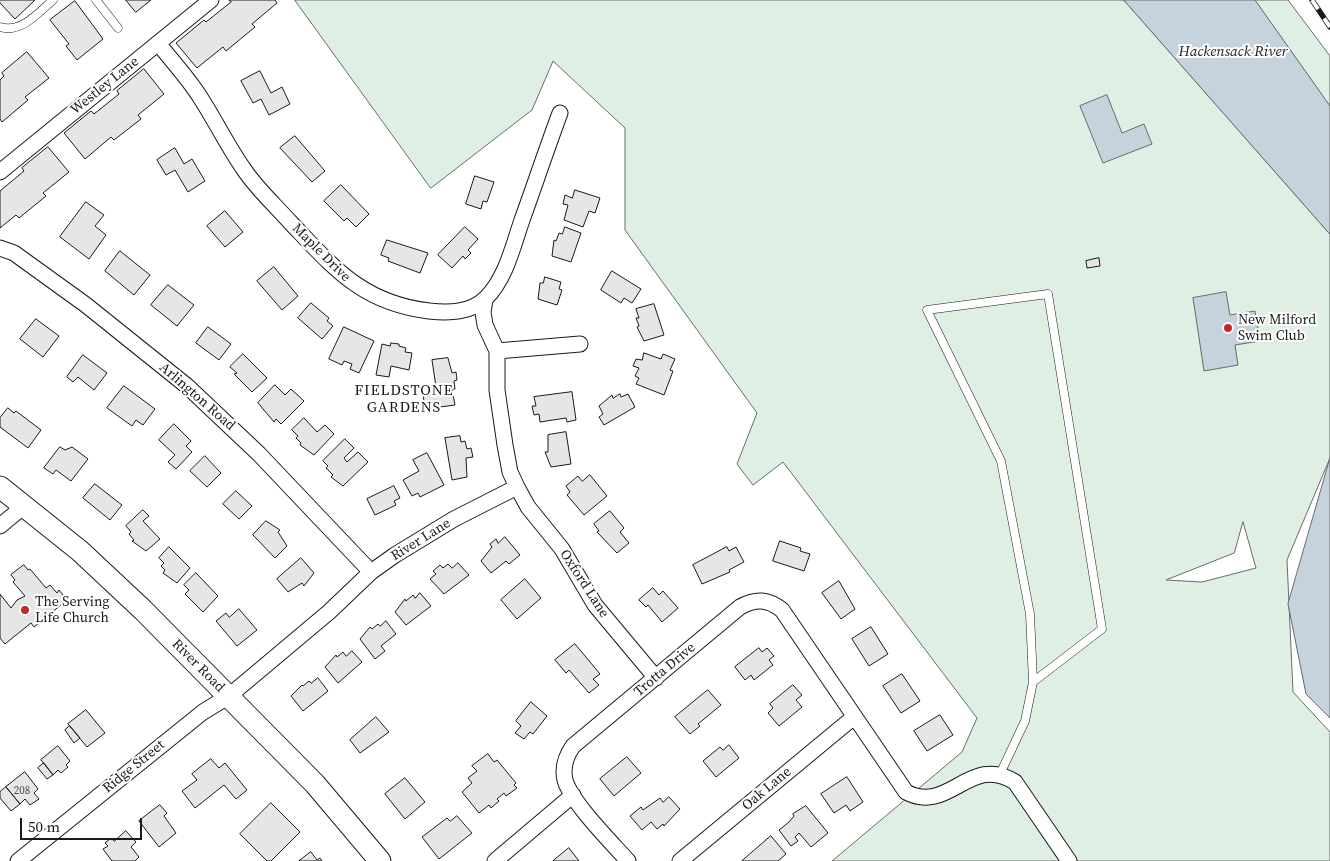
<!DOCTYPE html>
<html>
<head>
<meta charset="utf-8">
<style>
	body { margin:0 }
	#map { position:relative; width:1330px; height:861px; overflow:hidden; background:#fff; font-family:"Source Serif 4",serif }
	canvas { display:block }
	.scale { position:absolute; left:20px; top:818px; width:122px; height:22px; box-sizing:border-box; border:2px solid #1a1a1a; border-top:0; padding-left:6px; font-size:15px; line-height:18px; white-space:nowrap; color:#1a1a1a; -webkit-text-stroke:4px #fff; paint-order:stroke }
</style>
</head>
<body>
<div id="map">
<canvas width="1330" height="861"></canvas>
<div class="scale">50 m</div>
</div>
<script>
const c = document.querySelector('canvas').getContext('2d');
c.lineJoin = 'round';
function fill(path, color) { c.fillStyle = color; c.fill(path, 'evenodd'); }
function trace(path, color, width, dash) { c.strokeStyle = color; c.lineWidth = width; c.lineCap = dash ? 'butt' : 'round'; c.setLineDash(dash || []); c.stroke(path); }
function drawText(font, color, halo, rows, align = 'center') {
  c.font = font + ' "Source Serif 4",serif'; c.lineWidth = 4; c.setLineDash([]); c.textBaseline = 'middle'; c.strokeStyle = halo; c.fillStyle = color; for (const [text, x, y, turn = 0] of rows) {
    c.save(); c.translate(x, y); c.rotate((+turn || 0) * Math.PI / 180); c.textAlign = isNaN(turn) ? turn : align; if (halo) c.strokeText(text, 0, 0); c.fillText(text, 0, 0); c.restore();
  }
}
const green = new Path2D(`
	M295 0H1124L1330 234V458L1287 560 1293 692 1330 732V861H832L962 752 977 718 783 462 753 485 737 464 757 413 625 230V128L553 61 532 110 431 188ZM1243 522 1256 568 1202 582 1166 580 1234 553Z
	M1255 0H1288L1330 56V106Z`);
const water = new Path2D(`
	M1124 0H1255L1330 106V234Z
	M1107 95 1122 133 1144 124 1152 144 1103 163 1080 106Z
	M1226 292 1230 315 1255 311 1260 341 1235 345 1238 365 1204 371 1193 298Z
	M1330 458V718L1306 694 1288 604Z`);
const building = new Path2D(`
	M0 0H35L15 19 0 3Z
	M126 0H151L136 12Z
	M229 0H275L277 3 252 24 255 27 226 51 223 47 197 68 176 43 204 20 206 22 231 2Z
	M75 1 103 39 77 60 66 46 69 44 50 20Z
	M27 52 49 78 25 97 28 100 2 122 0 119V80L4 76 2 73Z
	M144 69 164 94 138 115 141 119 114 140 111 137 85 159 64 133 91 111 94 114 119 94 117 91Z
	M260 71 271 93 282 87 290 104 269 115 261 99 253 103 241 81Z
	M295 136 325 171 312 182 280 148Z
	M48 147 69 172 43 193 46 196 19 218 16 215 0 228V191L24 171 22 168Z
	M175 148 184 164 192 159 205 181 188 192 175 170 166 175 157 160Z
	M475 176 494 182 487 202 483 201 481 209 466 204Z
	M341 185 369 214 356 227 347 218 344 221 324 201Z
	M575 190 600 198 595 213 589 211 583 227 564 220 568 205 563 204 565 195 572 198Z
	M86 202 104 215 95 226 106 235 89 259 60 237Z
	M225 211 243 232 225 247 207 226Z
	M465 227 478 239 468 250 471 253 465 259 463 256 452 268 438 255Z
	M565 227 581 233 571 262 552 256 554 240 556 241 559 233 562 234Z
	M387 240 428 253 420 273 388 261 389 258 381 255Z
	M120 251 150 275 134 295 105 271Z
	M1099 258 1100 266 1087 268 1086 261Z
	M274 267 298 296 282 310 257 281Z
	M612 271 641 289 632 303 624 298 621 303 601 290Z
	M545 277 561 282 559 289 562 290 557 305 538 299 540 283H543Z
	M168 285 194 305 177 326 151 305Z
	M311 303 329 318 327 321 333 326 322 339 298 318Z
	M654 304 664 335 644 341 637 327 639 326 636 318H639L636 309Z
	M36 319 59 336 43 357 20 339Z
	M208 327 231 344 219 360 196 343Z
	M344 327 374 341 359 373 350 369 352 364 344 361 342 365 329 359Z
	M391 343 399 344V346L406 348 405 352 412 353 409 370 391 366 389 377 376 375 382 344 390 346Z
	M644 353 661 359 663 354 675 359 670 370 673 371 664 395 636 384 639 378 635 376 639 368 633 366 636 359 642 360Z
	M243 354 267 378 252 392 234 374 237 373 230 367Z
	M83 355 107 373 94 390 78 377 73 382 67 377Z
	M448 358 452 373 456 372 457 380 454 381 455 389H452L455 405 425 409 423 394 429 393V388L436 387 432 360Z
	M275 385 285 395 291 389 304 401 281 424 276 419 274 422 258 403Z
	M124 386 155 409 143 425 136 420 132 426 107 408Z
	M572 392 576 420 567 422 566 418 540 422 539 414 534 415 532 406H536L534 397Z
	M620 394 621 397 628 394 635 407 604 425 599 417 603 414 599 406 612 395 613 398Z
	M8 408 14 413 16 411 41 430 28 448 0 427V418Z
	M304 418 317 432 325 425 334 434 314 455 300 445 301 443 296 438 298 436 292 430Z
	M174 424 191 441 186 446 192 452 176 469 168 462 175 455 159 440Z
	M566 432 571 464 551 467 545 452H548V435Z
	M460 436 461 442 465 441 467 449 471 448 473 457 466 458 467 477 452 480 445 438Z
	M345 439 354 448 344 458 347 462 358 452 368 462 343 486 331 477 333 475 326 468 328 466 323 461Z
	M60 447 65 450 72 447 88 459 71 481 56 470 53 474 44 468Z
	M427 453 444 485 420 497 418 493 412 496 403 480 419 471 413 460Z
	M205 456 221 473 207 487 190 471Z
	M590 475 607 496 584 515 567 495 570 492 566 486 578 476 582 481Z
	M95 484 122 505 110 520 83 498Z
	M394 486 400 498 394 501 396 505 375 515 367 499Z
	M236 491 252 506 239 519 223 504Z
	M143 510 149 516 143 521 160 539 146 551 132 541 134 540 129 534 131 532 126 526Z
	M610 511 624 528 620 532 629 543 617 553 597 532 599 531 594 524Z
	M266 521 280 530 278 532 287 546 275 558 253 535Z
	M505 537 520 555 509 564 506 561 491 573 481 561 492 547 490 544 496 539 498 543Z
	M780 541 801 548 800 551 810 554 804 571 773 561Z
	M169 547 190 568 177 583 163 573 165 570 161 566 164 563 159 558Z
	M727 547 729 551 736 547 744 562 729 570 730 572 702 584 693 565Z
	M301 558 314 573 304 586 302 583 288 592 277 579Z
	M458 563 469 575 444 594 430 579 436 574 433 571 440 565 443 568 448 564 452 568Z
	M24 565 28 570 30 569 46 588 50 585 57 593 59 590 67 600 34 627 31 623 5 644 0 638V594L11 608 17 600 25 596 13 582 15 580 11 575Z
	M196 573 218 596 203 612 185 594 189 590 184 585Z
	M525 579 541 598 517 619 501 600Z
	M839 581 855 609 841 619 822 593Z
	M653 588 659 595 663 591 678 608 662 622 648 605 646 607 639 600Z
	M420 593 431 606 406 625 395 612 405 599 406 601 413 595 415 598Z
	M239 609 257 630 237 646 216 621 226 613 229 617Z
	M386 621 396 634 381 646 385 651 375 659 360 639 370 627 372 629 378 624 380 626Z
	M871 627 888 654 869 666 852 639Z
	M575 644 600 674 593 679 599 685 589 693 569 670 566 673 555 660Z
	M759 648 762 652 767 648 774 656 769 660 773 665 754 680 751 675 745 680 735 667Z
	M352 651 362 662 338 683 325 667 336 655 337 657 343 652 346 656Z
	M902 674 920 701 901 713 883 686Z
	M318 678 328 691 303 711 291 696 302 685 303 686 309 681 311 683Z
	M793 685 802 695 796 700 802 707 779 726 768 713 773 708 770 704Z
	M708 690 721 705 698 724 700 726 690 734 675 717Z
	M531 702 547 716 533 734 530 732 524 739 515 733 521 726 516 721Z
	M86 710 105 733 87 747 68 724Z
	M940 715 953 735 927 751 914 731Z
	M376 717 389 732 360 753 350 740Z
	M70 726 80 738 74 743 65 730Z
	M729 745 739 758 716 777 703 761 720 747 723 750Z
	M58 746 70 761 66 765 68 767 61 773 58 770 53 775 41 760Z
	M488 754 494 762 497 760 516 783 514 785 517 788 506 796 504 793 497 799 499 801 491 808 489 805 479 813 462 792 472 783 468 778 477 771 472 766Z
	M627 757 641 773 614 796 600 779Z
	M211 759 219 768 225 763 247 790 236 799 224 785 195 808 182 791 197 780 192 774Z
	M44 763 53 775 47 779 38 768Z
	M25 772 38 789 34 793 39 799 30 805 25 799 20 804 6 787Z
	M847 777 863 802 850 811 846 805 834 813 821 794Z
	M405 778 425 802 405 819 385 794Z
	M6 787 20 804 11 811 0 798V792Z
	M669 797 680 809 664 826 663 824 657 829 651 822 642 830 630 816 641 807 643 810 660 798 663 802Z
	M271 803 300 832 271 861H267L240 834Z
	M160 805 167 813 164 816 176 833 159 847 139 821Z
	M806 806 828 833 811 847 799 833 795 837 798 841 791 846 779 830 789 822 794 816 793 814Z
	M457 816 472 833 439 859 422 837 447 818 450 821Z
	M126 831 136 842 131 847 139 857 135 861H112L103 849 108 846 105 843 111 838 114 841Z
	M771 836 786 854 778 861H742Z
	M569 848 579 861H553Z
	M311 852 317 860 320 858 322 861H299Z`);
const service = new Path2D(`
	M96 0 118 28
	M0 27C21 34 39 12 53 0
	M1000 774 1025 721 1033 682 1030 614 1001 461 927 310 1048 294 1102 629 1033 682`);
const minor = new Path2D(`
	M158 43C172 61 188 78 200 97 215 120 227 145 243 168 256 188 274 204 290 222 334 268 362 303 429 311 449 313 471 313 486 298 506 278 513 246 522 220 535 184 547 148 560 113
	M0 172 211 0
	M0 248 14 253 86 305 187 386 259 454 371 572
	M485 300 483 312 485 325 497 351V390L505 445 510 472 517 487 528 507 562 549 595 605 656 678
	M497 351 580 344
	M0 526 24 506
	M18 861 203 712 229 696 329 612 371 572 395 555 454 519 517 487
	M495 861 573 795
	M628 861C611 842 571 802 565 780 562 767 566 756 573 746L740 607C756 598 768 599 782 610L906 792C949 815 970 753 1015 782L1069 861
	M680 861 854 717`);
const secondary = new Path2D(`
	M0 487 80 551 143 610 315 784 380 861`);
const rail = new Path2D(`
	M1312 0 1330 27`);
const markers = [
	[1228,328,5,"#c62828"],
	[25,610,5,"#c62828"]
];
const numberNames = [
	["208",22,791]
];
const streetNames = [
	["Westley Lane",105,86,-39],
	["Maple Drive",321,253,45],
	["Arlington Road",197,397,41],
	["River Lane",421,540,-32],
	["Oxford Lane",584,584,57],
	["River Road",198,666,45],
	["Trotta Drive",665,670,-40],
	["Ridge Street",134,767,-39],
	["Oak Lane",767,789,-40]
];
const poiNames = [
	["New Milford",1238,320],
	["Swim Club",1238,336],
	["The Serving",35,602],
	["Life Church",35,618]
];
const waterNames = [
	["Hackensack River",1233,52]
];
const neighbourhoodNames = [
	["FIELDSTONE",404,391],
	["GARDENS",404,408]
];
fill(green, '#e0efe3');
trace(green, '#6a6a6a', 1);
fill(water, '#c6d2dc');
trace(water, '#6a6a6a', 1);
fill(building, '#e6e6e6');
trace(building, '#1a1a1a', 1);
trace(service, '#1a1a1a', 9);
trace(minor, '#1a1a1a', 17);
trace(secondary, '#1a1a1a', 23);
trace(service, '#fff', 8);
trace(minor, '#fff', 15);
trace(secondary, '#fff', 21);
trace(rail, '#1a1a1a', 5.5);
trace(rail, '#fff', 4, [11]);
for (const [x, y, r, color] of markers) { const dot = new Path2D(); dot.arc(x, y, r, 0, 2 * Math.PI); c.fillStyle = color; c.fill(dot); trace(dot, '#fff', 2); }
drawText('11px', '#4d4d4d', null, numberNames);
drawText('14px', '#1a1a1a', '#fff', streetNames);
drawText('14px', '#1a1a1a', '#fff', poiNames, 'left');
drawText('italic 15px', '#1a1a1a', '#fff', waterNames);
c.letterSpacing = '1px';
drawText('15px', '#1a1a1a', '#fff', neighbourhoodNames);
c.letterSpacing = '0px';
</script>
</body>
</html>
